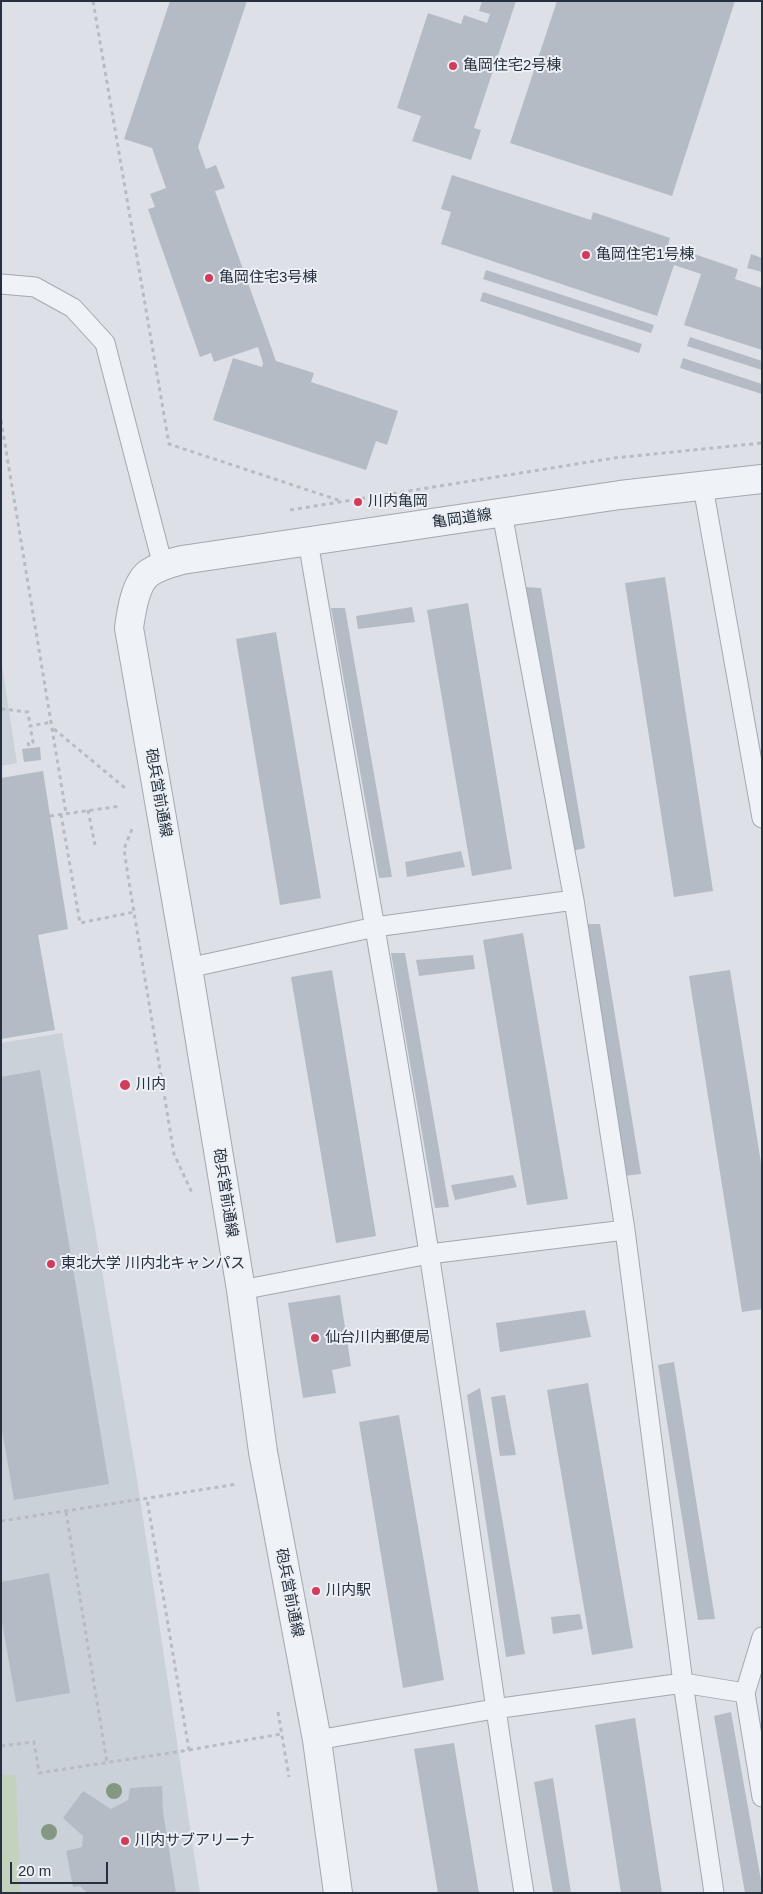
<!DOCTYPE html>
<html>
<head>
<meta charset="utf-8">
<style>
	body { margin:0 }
	#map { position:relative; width:763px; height:1894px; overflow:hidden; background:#dde1e7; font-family:Helvetica,sans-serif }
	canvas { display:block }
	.frame { position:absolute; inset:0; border:2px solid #26303e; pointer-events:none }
	.scale { position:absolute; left:10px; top:1862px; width:98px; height:22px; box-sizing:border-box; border:2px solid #26303e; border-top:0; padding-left:6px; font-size:15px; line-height:18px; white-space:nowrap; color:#26303e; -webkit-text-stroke:4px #ecf0f5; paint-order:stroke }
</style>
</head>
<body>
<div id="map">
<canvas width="763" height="1894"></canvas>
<div class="frame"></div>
<div class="scale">20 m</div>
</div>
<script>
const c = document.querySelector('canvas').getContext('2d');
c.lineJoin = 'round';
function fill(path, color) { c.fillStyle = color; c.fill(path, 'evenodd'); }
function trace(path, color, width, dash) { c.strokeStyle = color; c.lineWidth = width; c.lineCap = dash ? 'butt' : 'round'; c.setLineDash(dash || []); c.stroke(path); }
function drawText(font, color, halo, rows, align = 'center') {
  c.font = font + ' Helvetica,"Noto Sans JP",sans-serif'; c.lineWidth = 4; c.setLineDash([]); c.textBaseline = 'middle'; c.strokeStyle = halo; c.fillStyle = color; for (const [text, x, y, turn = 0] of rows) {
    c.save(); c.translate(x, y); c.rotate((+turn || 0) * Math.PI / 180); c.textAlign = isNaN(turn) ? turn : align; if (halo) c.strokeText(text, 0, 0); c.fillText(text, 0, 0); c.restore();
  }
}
const built = new Path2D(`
	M1 659 17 763 1 766Z
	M62 1033 138 1485 200 1893H1V1043Z`);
const green = new Path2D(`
	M1 1775H16L20 1893H1Z`);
const building = new Path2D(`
	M170 1H247L198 147 206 169 216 165 225 188 215 191 276 361 314 373 311 382 398 411 387 445 376 441 366 470 213 420 233 358 262 367 263 363 258 347 214 362 211 353 200 357 148 209 155 207 150 194 166 188 152 148 124 139Z
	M482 1H516L474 128 481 130 471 160 412 141 421 116 397 108 428 13 461 24 464 15 487 23 490 14 479 11Z
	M557 1H735L672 196 510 143Z
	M452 175 591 220 593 212 670 238 668 245 738 269 735 279 762 288V350L684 325 701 274 674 265 657 316 441 244 451 212 441 209Z
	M751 254 762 258V272L747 268Z
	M486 270 654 325 651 333 483 279Z
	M483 292 642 344 639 353 480 301Z
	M690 337 762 361V370L687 346Z
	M683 358 762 384V394L680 368Z
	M665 577 713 891 674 897 625 583Z
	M525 587 541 588 585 848 572 851Z
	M468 603 512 869 472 876 427 610Z
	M412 607 415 622 358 629 356 616Z
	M331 608H345L392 877 379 878Z
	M276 632 321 898 280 905 236 639Z
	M40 747 41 760 24 762 22 749Z
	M43 771 68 929 38 935 55 1030 1 1039V778Z
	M461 851 465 867 407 877 405 862Z
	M585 924H600L641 1174 624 1176Z
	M523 933 568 1199 527 1205 483 940Z
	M391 953H405L449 1207 435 1208Z
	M473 955 475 969 419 976 416 960Z
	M332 970 376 1236 336 1243 291 977Z
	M730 970 762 1169V1309L742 1312 689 976Z
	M40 1070 109 1484 14 1500 1 1424V1077Z
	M513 1175 517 1187 455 1200 451 1185Z
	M340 1295 351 1366 332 1370 336 1393 303 1398 288 1303Z
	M585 1310 591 1337 500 1352 496 1323Z
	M674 1362 715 1619 698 1620 658 1365Z
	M588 1383 633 1648 592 1655 547 1390Z
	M480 1388 525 1654 506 1657 467 1395Z
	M505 1395 516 1455 500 1456 491 1397Z
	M399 1415 444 1680 403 1688 359 1422Z
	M49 1573 70 1693 16 1702 1 1616V1582Z
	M580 1614 583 1629 553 1634 551 1617Z
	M731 1712 762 1886V1893H745L714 1716Z
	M635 1718 662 1893H621L595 1725Z
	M454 1743 479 1893H438L414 1749Z
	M553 1778 571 1893H553L534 1782Z
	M162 1786 163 1812 176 1893H87L80 1886 73 1887 66 1851 82 1847 83 1836 63 1818 83 1791 111 1809 128 1800 130 1788Z`);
const path = new Path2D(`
	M93 1 169 444 341 501
	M1 420 66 813
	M290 510 614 458 762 443
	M1 709 28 712 30 726
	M54 729 125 788
	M30 754 28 742H33L30 726 52 722
	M88 810 95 845
	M61 814 80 923 134 912
	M50 816 121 806
	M132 829 124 849 128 876 174 1154 192 1193
	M66 1512 107 1763
	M1 1521 238 1484
	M278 1712 289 1777
	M1 1746 34 1742 39 1773 189 1750 147 1499
	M189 1750 281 1734`);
const service = new Path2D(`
	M1 284 35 287 73 308 105 343 163 566
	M703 487 762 818
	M502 513 574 900 625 1230 683 1683 714 1893
	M308 541C348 779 392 1015 429 1253 462 1466 490 1680 524 1893
	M188 968 375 927 574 900
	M241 1290 429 1254 625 1230
	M762 1637 745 1693 762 1797
	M317 1740 494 1709 683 1683 745 1693`);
const tertiary = new Path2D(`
	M338 1893 317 1740 263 1452 241 1290 188 968 129 628C131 613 135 583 149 573 159 566 171 563 182 560L620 495 762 479`);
const trees = [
	[114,1791],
	[49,1832]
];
const markers = [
	[453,66,5,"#d33b5b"],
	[586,255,5,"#d33b5b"],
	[209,278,5,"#d33b5b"],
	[358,502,5,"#d33b5b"],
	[125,1085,6,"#d33b5b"],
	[51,1264,5,"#d33b5b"],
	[315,1338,5,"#d33b5b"],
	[316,1591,5,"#d33b5b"],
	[125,1841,5,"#d33b5b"]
];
const poiNames = [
	["亀岡住宅2号棟",463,66],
	["亀岡住宅1号棟",596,255],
	["亀岡住宅3号棟",219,278],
	["川内亀岡",368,502],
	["川内",136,1085],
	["東北大学 川内北キャンパス",61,1264],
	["仙台川内郵便局",325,1338],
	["川内駅",326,1591],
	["川内サブアリーナ",135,1841]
];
const streetNames = [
	["亀岡道線",462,519,-8],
	["砲兵営前通線",158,793,80],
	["砲兵営前通線",225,1193,81],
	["砲兵営前通線",289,1593,79]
];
fill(built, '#cbd1d9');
fill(green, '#c4d2bd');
fill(building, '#b4bbc4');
trace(service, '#a2a8b1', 21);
trace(tertiary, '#a2a8b1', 30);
trace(path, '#b7bcc2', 3, [4, 4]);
trace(service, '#eff2f6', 19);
trace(tertiary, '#eff2f6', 28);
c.fillStyle = '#849783';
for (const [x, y] of trees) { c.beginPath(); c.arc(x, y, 8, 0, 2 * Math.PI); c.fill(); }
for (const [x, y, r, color] of markers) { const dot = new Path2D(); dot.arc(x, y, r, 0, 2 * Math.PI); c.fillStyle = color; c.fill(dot); trace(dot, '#ecf0f5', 2); }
drawText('15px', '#26303e', '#ecf0f5', poiNames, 'left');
drawText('15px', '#26303e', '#ecf0f5', streetNames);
</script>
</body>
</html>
